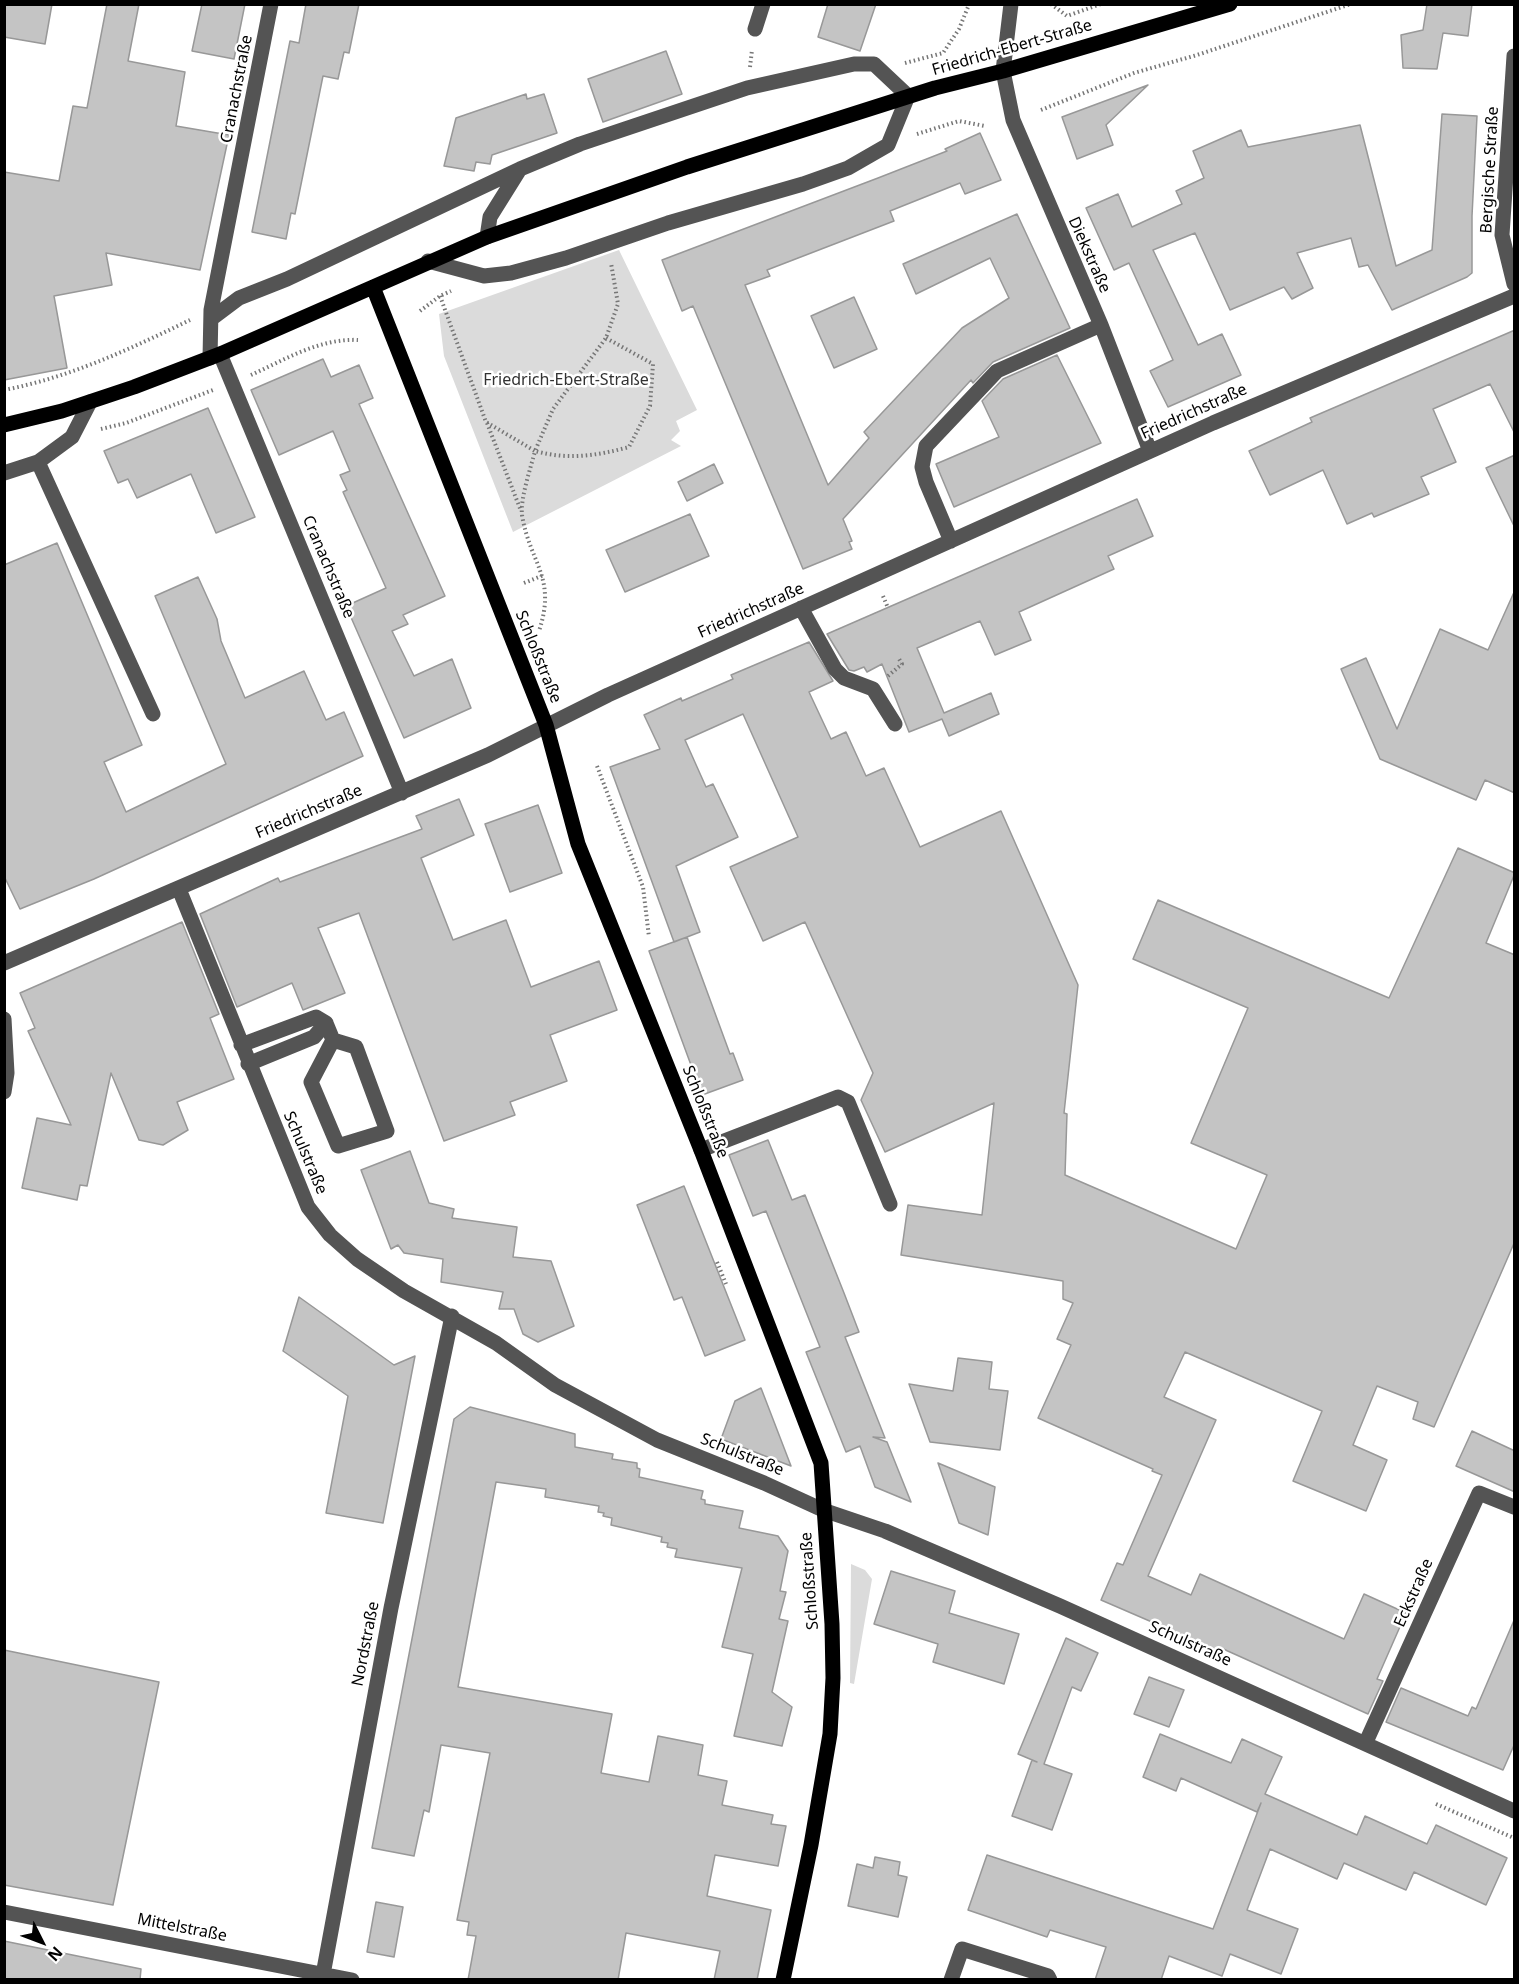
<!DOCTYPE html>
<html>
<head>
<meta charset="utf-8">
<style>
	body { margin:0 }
	#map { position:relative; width:1519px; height:1984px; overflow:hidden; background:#fff; font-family:"Noto Sans",sans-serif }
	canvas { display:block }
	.frame { position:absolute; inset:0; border:6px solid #000; pointer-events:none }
	.north { position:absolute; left:12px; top:1912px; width:60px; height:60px; -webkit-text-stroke:4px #fff; paint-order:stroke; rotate:132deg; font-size:16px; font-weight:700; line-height:24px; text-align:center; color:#000 }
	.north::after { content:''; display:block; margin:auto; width:21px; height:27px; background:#000; clip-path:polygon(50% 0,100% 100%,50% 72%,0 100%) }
</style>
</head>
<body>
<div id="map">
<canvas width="1519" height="1984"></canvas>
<div class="frame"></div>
<div class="north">N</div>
</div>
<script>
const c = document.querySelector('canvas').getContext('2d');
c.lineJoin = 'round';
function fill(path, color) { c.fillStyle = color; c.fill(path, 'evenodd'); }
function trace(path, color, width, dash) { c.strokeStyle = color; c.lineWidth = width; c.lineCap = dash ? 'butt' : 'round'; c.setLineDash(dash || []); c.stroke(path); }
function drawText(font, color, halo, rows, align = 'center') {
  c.font = font + ' "Noto Sans",sans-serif'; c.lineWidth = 5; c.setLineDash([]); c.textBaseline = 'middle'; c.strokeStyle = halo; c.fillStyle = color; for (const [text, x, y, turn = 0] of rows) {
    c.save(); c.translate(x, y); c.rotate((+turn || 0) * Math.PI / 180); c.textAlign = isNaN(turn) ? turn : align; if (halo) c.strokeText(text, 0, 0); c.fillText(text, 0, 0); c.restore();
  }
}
const green = new Path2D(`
	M619 250 697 410 676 421 680 431 671 440 681 446 513 532 444 356 439 314Z
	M851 1564 865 1570 872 1579 854 1684 850 1683Z`);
const building = new Path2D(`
	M4 4H52L45 44 4 37Z
	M107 4H139L128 61 185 72 176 126 229 135 200 270 106 253 112 285 54 296 67 368 4 380V172L59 181 73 106 87 108Z
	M202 4H245L234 59 192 51Z
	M306 4H359L349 53 344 52 338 79 323 76 295 214 291 213 286 239 252 232 290 41 299 43Z
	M828 4H876L860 51 818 37Z
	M1427 4H1472L1468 36 1443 33 1437 69 1403 68 1401 35 1423 30Z
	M666 51 682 94 603 122 588 79Z
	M1148 85 1106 125 1113 145 1077 159 1062 117Z
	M526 94 527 99 544 94 557 133 492 155 490 164 476 162 474 171 444 166 456 118Z
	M1442 114 1477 116 1472 216V273L1467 277 1392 310 1368 265 1359 267 1351 238 1297 253 1313 288 1292 299 1284 287 1230 310 1195 233 1153 250 1198 345 1222 334 1241 375 1168 407 1150 371 1173 360 1129 263 1114 270 1086 208 1118 194 1132 227 1182 204 1176 191 1204 178 1193 151 1241 130 1248 147 1360 125 1396 266 1432 250Z
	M980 133 1001 180 965 194 960 183 890 211 894 221 767 270 770 276 745 285 828 485 869 438 864 432 962 328 1009 298 990 258 916 294 903 264 1017 214 1070 328 993 362 973 383 971 380 843 519 852 541 849 542 852 549 803 569 693 306 682 311 662 260 878 178 947 151 945 149Z
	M854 297 877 349 834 368 811 316Z
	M1515 330V434L1490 384 1433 409 1456 462 1421 477 1429 494 1374 517 1372 513 1347 524 1323 470 1270 495 1249 451 1312 422 1310 418Z
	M1057 355 1101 443 954 507 936 464 999 437 982 401 1003 379Z
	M323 359 331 377 359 365 373 398 359 404 445 596 403 615 408 624 392 631 414 676 452 659 471 708 404 738 346 606 386 588 343 492 347 490 340 475 350 471 333 431 279 455 251 390Z
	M208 408 255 517 216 533 191 474 137 498 128 479 118 483 104 451Z
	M1515 455V528L1486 468Z
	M714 464 723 483 687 501 678 482Z
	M1137 499 1153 536 1108 556 1114 569 1019 612 1031 640 995 655 980 621 917 648 944 713 991 693 999 714 949 736 942 719 909 732 882 664 867 672 864 667 854 671 849 670 827 634Z
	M690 514 709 556 625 592 606 550Z
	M57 543 142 745 104 762 126 812 226 764 155 596 198 577 217 619 221 641 245 698 304 671 326 720 344 712 363 756 94 879 20 909 4 876V565Z
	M1515 590V793L1485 780 1476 800 1380 759 1341 669 1366 658 1397 729 1440 629 1488 650Z
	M809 642 833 681 809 692 831 739 846 732 866 776 884 768 920 847 1001 811 1078 985 1064 1113 1067 1114 1065 1175 1236 1249 1267 1175 1191 1143 1248 1008 1133 959 1158 900 1389 998 1458 848 1515 873 1486 943 1515 955V1241L1434 1427 1413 1419 1418 1402 1377 1386 1353 1445 1387 1460 1366 1511 1293 1481 1322 1411 1185 1352 1164 1397 1216 1420 1148 1576 1191 1595 1200 1574 1344 1639 1364 1594 1406 1613 1377 1679 1383 1681 1368 1714 1221 1648 1219 1651 1101 1600 1117 1563 1123 1565 1162 1475 1152 1471 1153 1469 1038 1418 1071 1345 1057 1339 1073 1303 1063 1299V1281L901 1255 908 1205 982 1215 994 1103 885 1152 861 1100 873 1073 805 922 763 941 730 867 798 837 743 714 685 740 706 787 713 784 738 837 676 866 700 932 674 942 610 767 660 749 644 715 681 698 682 701 733 679 731 675Z
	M459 799 474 835 421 858 453 940 506 920 531 987 599 961 617 1010 550 1035 567 1081 510 1102 515 1115 444 1141 359 913 318 928 345 993 303 1010 292 983 237 1007 200 914 278 878 280 882 422 829 416 816Z
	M538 805 562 873 510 892 485 824Z
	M182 922 219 1014 210 1018 234 1079 177 1102 188 1130 163 1145 139 1140 111 1073 87 1186 80 1185 77 1200 22 1188 37 1118 71 1125 28 1031 35 1028 20 993Z
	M687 937 730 1054 733 1053 743 1080 702 1095 649 951Z
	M768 1140 792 1200 805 1195 844 1293 859 1332 845 1337 885 1438 873 1437 887 1442 911 1502 875 1487 860 1446 846 1452 806 1352 820 1347 766 1211 753 1216 729 1155Z
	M410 1151 429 1203 454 1209 452 1218 517 1227 513 1257 551 1261 574 1326 538 1342 523 1334 514 1309H499L503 1292 441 1282 443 1259 404 1253 398 1245 391 1249 361 1170Z
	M684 1186 745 1340 705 1356 682 1297 674 1300 637 1205Z
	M299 1297 394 1365 415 1356 383 1523 326 1513 348 1396 283 1351Z
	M958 1358 992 1362 989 1389 1008 1391 1000 1450 930 1442 909 1384 953 1391Z
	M761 1388 791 1466 721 1439 735 1401Z
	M470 1407 575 1434V1447L613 1454 612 1459 637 1463V1468L640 1469 639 1477 703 1491 701 1499 705 1500V1504L743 1511 739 1528 778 1536 788 1551 780 1591 786 1592 779 1619 788 1621 772 1692 792 1707 782 1746 734 1736 753 1654 722 1647 742 1568 675 1557 677 1549 667 1547 668 1543 661 1542 662 1537 611 1525 612 1518 603 1516 604 1513 598 1512 599 1506 545 1497 546 1489 496 1482 458 1687 612 1714 601 1773 649 1782 658 1736 703 1745 698 1775 727 1781 722 1805 773 1815 771 1824 786 1826 778 1866 715 1855 707 1896 771 1910 757 1980H714L720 1951 626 1933 618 1980H468L476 1936 467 1935 469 1922 457 1920 490 1753 441 1745 429 1812 424 1810 414 1856 372 1848 454 1419Z
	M1472 1431 1515 1451V1492L1456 1466Z
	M938 1463 995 1487 988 1535 959 1523Z
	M891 1571 955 1591 949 1613 1019 1634 1004 1684 933 1662 938 1644 874 1624Z
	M1515 1618V1743L1503 1770 1386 1722 1401 1688 1468 1716 1472 1707 1476 1709Z
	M1066 1638 1098 1653 1081 1691 1072 1687 1044 1764 1072 1774 1052 1830 1012 1816 1032 1760 1037 1762 1018 1754Z
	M4 1650 159 1682 113 1905 4 1885Z
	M1149 1677 1184 1690 1169 1727 1134 1714Z
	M1160 1734 1231 1763 1242 1739 1282 1757 1265 1794 1357 1835 1365 1816 1427 1844 1436 1825 1507 1858 1486 1905 1414 1872 1406 1890 1344 1863 1337 1879 1270 1849 1247 1910 1298 1929 1281 1974 1230 1954 1222 1976 1169 1956 1161 1980H1095L1106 1947 1050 1930 1047 1937 968 1910 987 1855 1213 1929 1261 1803 1257 1812 1181 1778 1176 1791 1143 1777Z
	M875 1857 900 1862 898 1875 907 1877 898 1917 848 1906 857 1864 873 1868Z
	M376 1902 403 1907 394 1957 367 1952Z
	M4 1941 141 1969 140 1980H4Z`);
const path = new Path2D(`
	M1051 4 1067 16 1101 4
	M905 63 943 53 959 29 968 7
	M750 67 752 50
	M1041 110 1134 73 1197 55 1351 4
	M917 134 959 121 985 126
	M440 296 486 422 535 451C531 467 520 499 522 515 530 564 557 577 539 631
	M420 311 440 296 451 291
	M606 338 653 364 650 406 629 447C596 456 567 460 535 451L553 409 606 338 618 304 611 263
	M251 375C284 360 320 338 358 340
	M4 390C71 377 130 349 190 320
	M487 423 521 511
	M101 429 126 423 213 390
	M524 583 544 575
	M883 596 888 608
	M888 676 902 664 898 657
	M597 766 643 887 649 937
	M717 1262 726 1284
	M1436 1804 1514 1838`);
const minor = new Path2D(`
	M1011 4 1003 71 1013 120 1101 325 1150 451
	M755 29 763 4
	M1514 56 1502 235 1514 284
	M487 237 490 217 520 169
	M211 319 239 298 287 279 520 169 580 144 747 88 854 64H874L908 96 888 145 848 168 803 184 668 223 566 258 511 273 484 276 428 261
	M220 354 402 793
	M210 358 211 310 271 4
	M38 462 153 714
	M4 473 38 462 72 437 90 402
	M951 541 926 482 922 467 926 446 997 371 1101 325
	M801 608 835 669 844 678 873 689 895 724
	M179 889 308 1207 330 1235 357 1259 404 1291 496 1343 555 1385 657 1440 764 1483 823 1510 885 1531 1060 1606 1514 1811
	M4 963 488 755 608 695 1213 423 1514 296
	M4 1019 7 1073 4 1092
	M241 1045 316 1017 326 1023 333 1040 356 1047 387 1131 338 1146 311 1082 333 1040
	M248 1064 314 1037 326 1023
	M701 1150 838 1097 848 1102 890 1204
	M1366 1742 1479 1493 1514 1507
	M4 1912 352 1980
	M322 1980 391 1608 452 1316
	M951 1980 962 1949 1048 1976 1050 1980`);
const major = new Path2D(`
	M373 287 546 725 578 844 701 1150 821 1463 832 1624 833 1678 830 1734 811 1845 783 1980
	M4 425 62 411 134 387 220 354 487 237 687 167 935 88 1003 71 1230 4`);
const streetNames = [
	["Friedrich-Ebert-Straße",1012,48,-16],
	["Cranachstraße",237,89,-79],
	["Bergische Straße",1490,170,-87],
	["Diekstraße",1089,255,66],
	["Friedrichstraße",1194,412,-24],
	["Cranachstraße",328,567,67],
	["Friedrichstraße",751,611,-24],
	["Schloßstraße",538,657,68],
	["Friedrichstraße",309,812,-23],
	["Schloßstraße",705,1112,68],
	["Schulstraße",305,1153,67],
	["Schulstraße",742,1455,22],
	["Schloßstraße",810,1581,-94],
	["Eckstraße",1414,1593,-66],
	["Nordstraße",366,1644,-79],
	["Schulstraße",1190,1644,24],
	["Mittelstraße",182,1928,11]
];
const parkNames = [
	["Friedrich-Ebert-Straße",566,380]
];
fill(green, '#dbdbdb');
fill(building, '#c4c4c4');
trace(building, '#989898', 1.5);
trace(path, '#767676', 4, [1.5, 3]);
trace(minor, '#545454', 15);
trace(major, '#000', 15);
drawText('16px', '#000', '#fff', streetNames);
drawText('16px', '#323232', '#fff', parkNames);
</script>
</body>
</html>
